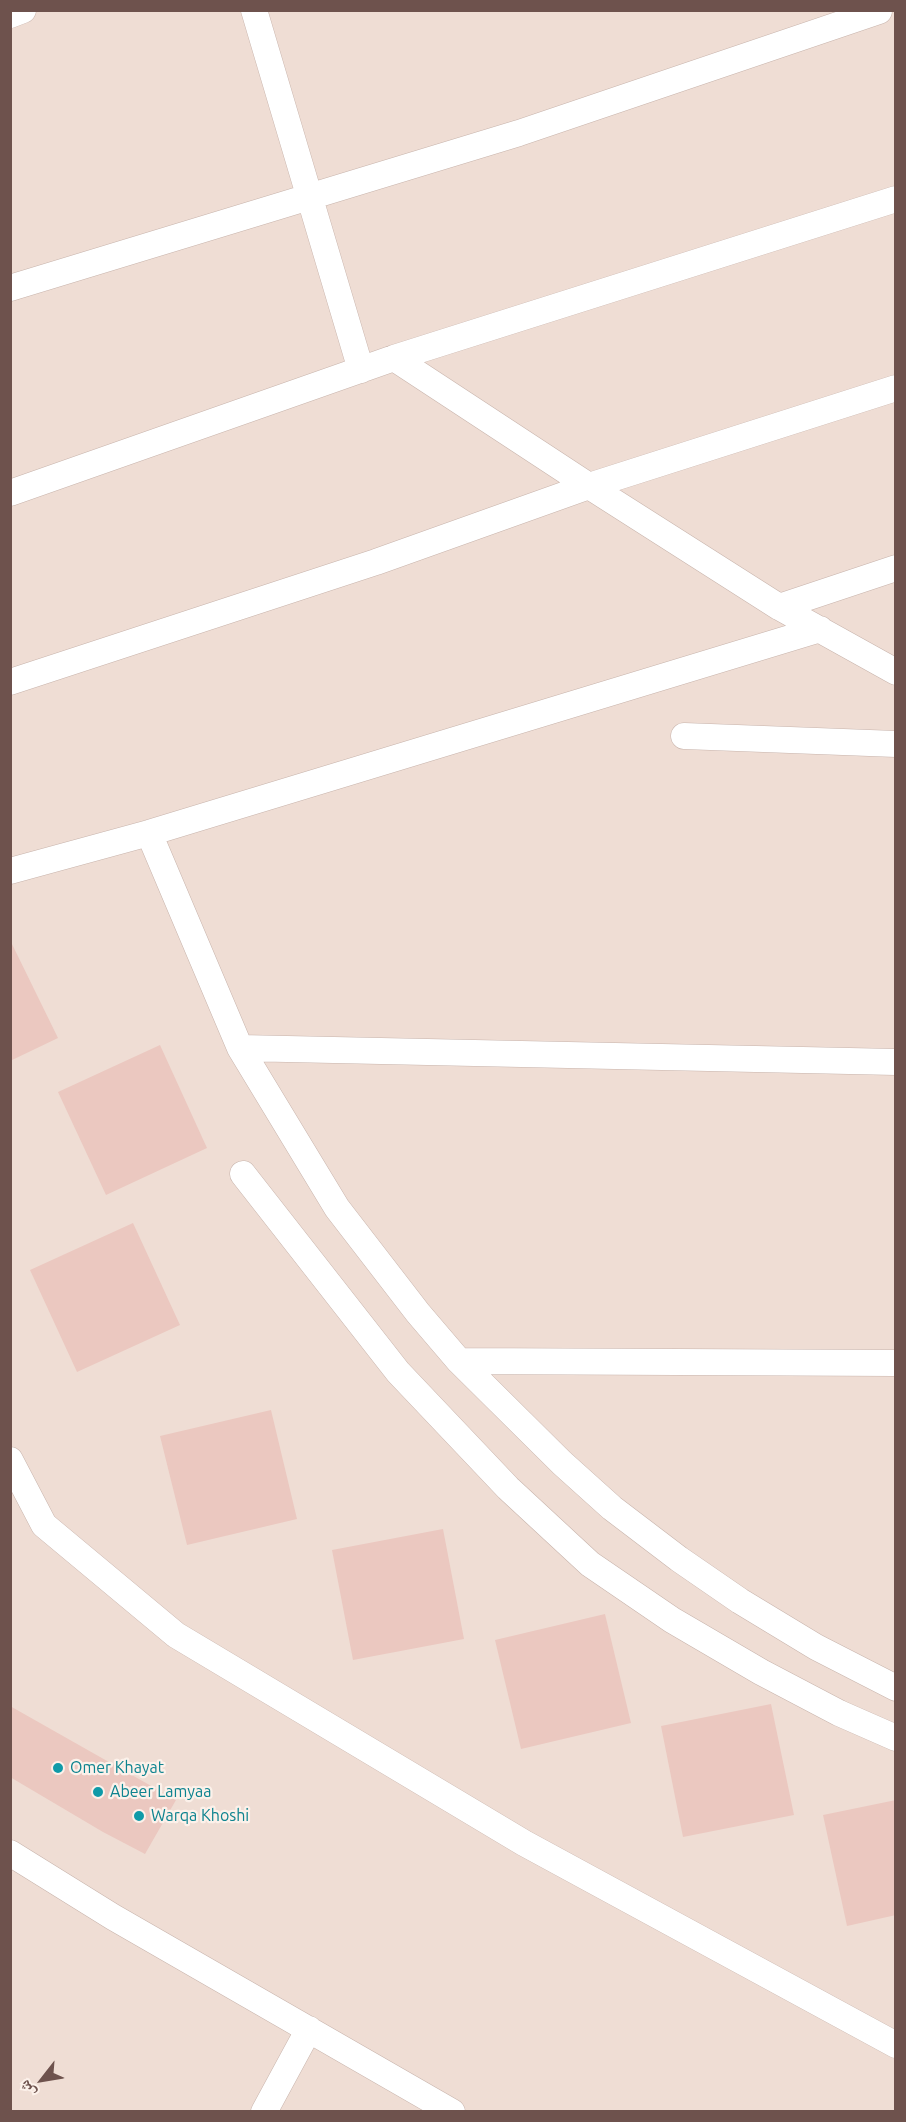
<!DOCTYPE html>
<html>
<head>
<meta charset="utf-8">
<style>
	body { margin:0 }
	#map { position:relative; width:906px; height:2122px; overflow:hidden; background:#f9ede4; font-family:Ubuntu,"Noto Naskh Arabic",sans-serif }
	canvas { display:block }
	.frame { position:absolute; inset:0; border:12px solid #6e524d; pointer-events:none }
	.north { position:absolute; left:12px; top:2050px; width:60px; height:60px; -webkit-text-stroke:4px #fcf1ea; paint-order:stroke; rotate:239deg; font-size:16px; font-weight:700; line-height:24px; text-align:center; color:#6e524d }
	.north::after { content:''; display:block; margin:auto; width:21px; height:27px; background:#6e524d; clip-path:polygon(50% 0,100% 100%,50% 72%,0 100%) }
</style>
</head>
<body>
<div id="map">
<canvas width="906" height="2122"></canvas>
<div class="frame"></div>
<div class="north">ش</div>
</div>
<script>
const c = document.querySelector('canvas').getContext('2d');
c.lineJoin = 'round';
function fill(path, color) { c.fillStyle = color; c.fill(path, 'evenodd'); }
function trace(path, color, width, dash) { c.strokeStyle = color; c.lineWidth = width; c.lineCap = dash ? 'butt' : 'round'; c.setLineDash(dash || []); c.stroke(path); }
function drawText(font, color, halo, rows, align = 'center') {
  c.font = font + ' Ubuntu,sans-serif'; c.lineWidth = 4.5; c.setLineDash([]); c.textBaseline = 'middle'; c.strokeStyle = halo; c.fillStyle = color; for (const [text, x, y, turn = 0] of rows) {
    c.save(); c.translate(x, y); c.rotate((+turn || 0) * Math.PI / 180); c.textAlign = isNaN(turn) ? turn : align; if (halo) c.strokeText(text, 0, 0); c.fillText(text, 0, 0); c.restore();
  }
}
const residential = new Path2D(`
	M11 11H895V2111H11Z`);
const building = new Path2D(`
	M10 940 58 1038 10 1061Z
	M160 1045 207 1148 106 1195 58 1092Z
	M133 1223 180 1325 77 1372 30 1270Z
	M271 1410 297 1519 187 1545 160 1436Z
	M443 1529 464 1639 353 1660 332 1550Z
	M605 1614 631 1723 521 1749 495 1640Z
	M771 1704 794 1815 683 1837 661 1726Z
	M10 1706 176 1800 145 1854 103 1832 10 1777Z
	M896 1800V1915L847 1926 823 1815Z`);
const street = new Path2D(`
	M254 10 361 370
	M10 15 23 10
	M10 288 519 133 879 11
	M394 358 589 486 779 607 896 672
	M10 493 394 358 896 199
	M779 607 896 568
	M10 682 376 562 589 486 896 388
	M684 736 896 744
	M149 833 240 1048 337 1208 418 1313 459 1361 562 1463 612 1508 679 1559 740 1601 816 1647 896 1688
	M10 871 149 833 820 629
	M240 1048 896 1062
	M243 1174 398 1372 508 1488 590 1564 672 1620 761 1672 839 1713 896 1738
	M459 1361 896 1363
	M10 1460 44 1525 176 1635 524 1843 896 2045
	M10 1853 113 1917 452 2112
	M264 2112 309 2029`);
const markers = [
	[58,1768,6,"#0f9aa8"],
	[98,1792,6,"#0f9aa8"],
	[139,1816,6,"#0f9aa8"]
];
const cultureNames = [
	["Omer Khayat",70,1768],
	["Abeer Lamyaa",110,1792],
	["Warqa Khoshi",151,1816]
];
fill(residential, '#efddd4');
fill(building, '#ebc8c0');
trace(street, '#c8b4ac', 27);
trace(street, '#fff', 26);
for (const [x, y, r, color] of markers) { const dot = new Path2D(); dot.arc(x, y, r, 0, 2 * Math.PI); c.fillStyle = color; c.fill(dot); trace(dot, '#fcf1ea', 2); }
drawText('16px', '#0d838f', '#fcf1ea', cultureNames, 'left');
</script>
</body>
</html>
